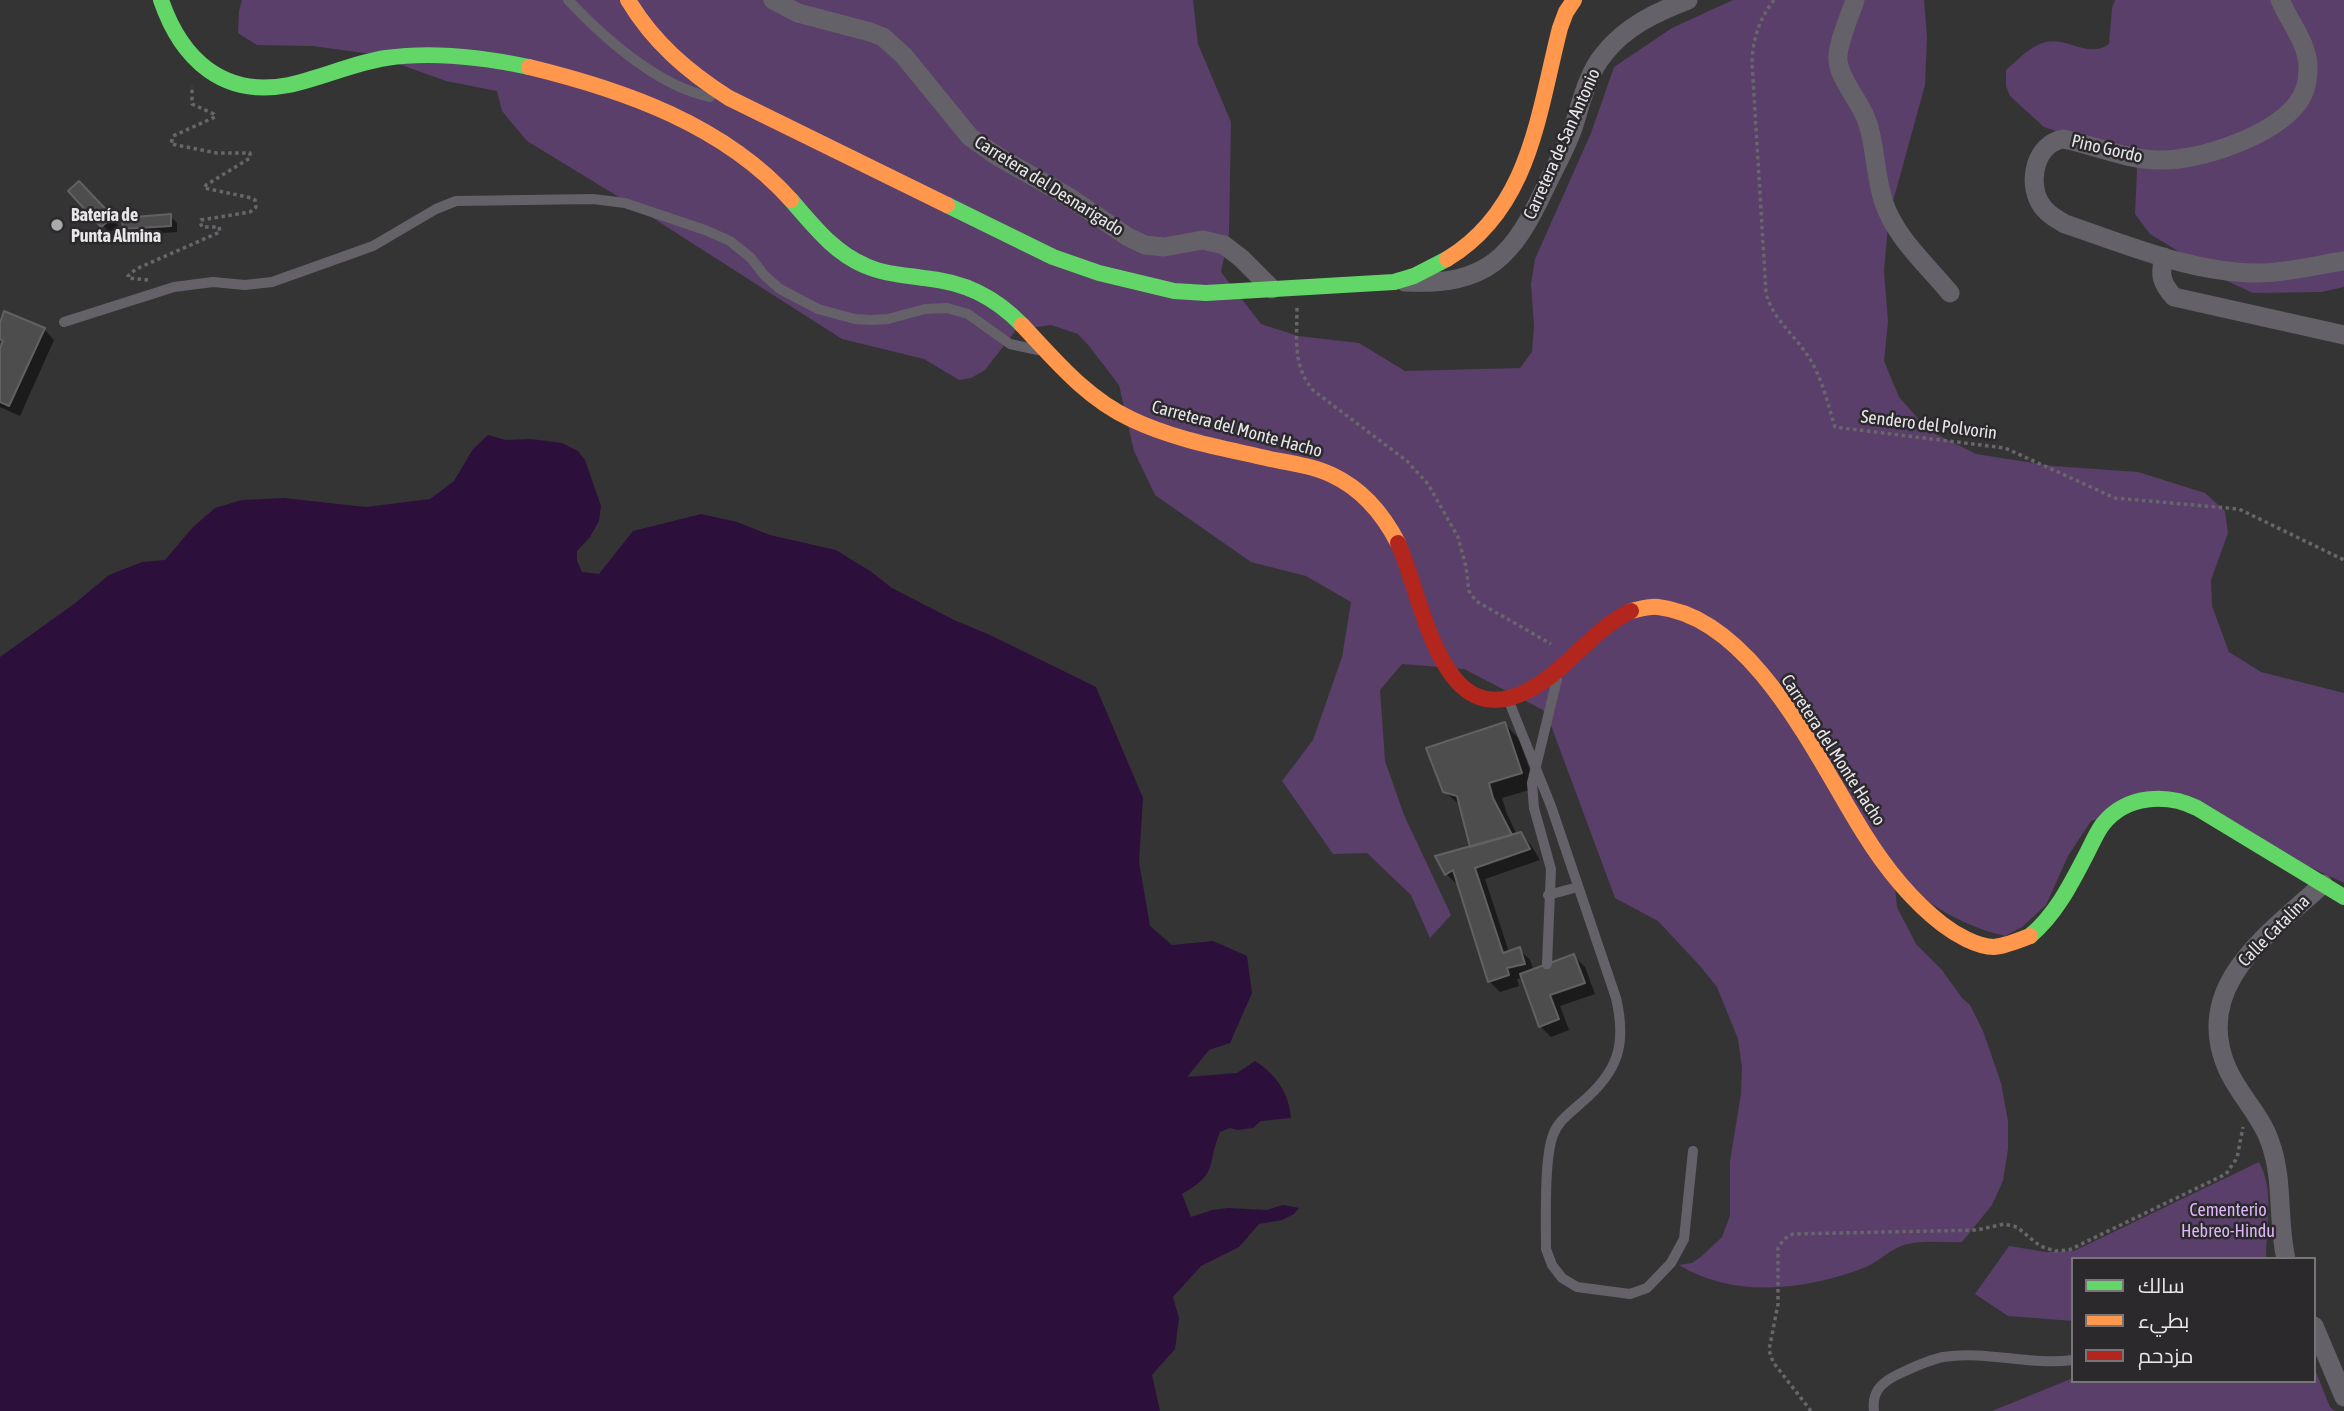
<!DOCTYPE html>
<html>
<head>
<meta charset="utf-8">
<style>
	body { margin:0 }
	#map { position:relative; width:2344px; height:1411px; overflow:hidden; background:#353435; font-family:"Asap Condensed",Cairo,sans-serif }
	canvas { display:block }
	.legend { position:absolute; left:2071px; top:1257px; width:245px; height:126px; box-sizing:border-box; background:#2b292c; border:2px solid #777578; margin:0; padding:9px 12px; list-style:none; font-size:21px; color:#e8e6e9 }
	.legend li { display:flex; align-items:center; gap:14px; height:35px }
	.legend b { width:35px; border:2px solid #777578 }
</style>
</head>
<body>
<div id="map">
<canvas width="2344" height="1411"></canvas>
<ul class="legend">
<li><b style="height:9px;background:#63d668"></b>سالك</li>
<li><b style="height:9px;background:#ff974d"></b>بطيء</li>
<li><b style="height:9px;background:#b3261e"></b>مزدحم</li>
</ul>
</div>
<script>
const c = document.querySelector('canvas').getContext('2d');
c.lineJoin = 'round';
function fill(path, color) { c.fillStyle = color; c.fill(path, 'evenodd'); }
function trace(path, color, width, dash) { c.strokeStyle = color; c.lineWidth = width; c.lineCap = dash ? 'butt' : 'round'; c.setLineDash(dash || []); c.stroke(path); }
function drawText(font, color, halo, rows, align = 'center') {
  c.font = font + ' "Asap Condensed",sans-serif'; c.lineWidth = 5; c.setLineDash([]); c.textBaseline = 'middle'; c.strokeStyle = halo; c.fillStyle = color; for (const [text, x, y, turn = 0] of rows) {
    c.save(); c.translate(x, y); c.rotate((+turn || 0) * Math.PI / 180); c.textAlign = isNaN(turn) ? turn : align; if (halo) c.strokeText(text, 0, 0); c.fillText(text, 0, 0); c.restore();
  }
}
const green = new Path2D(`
	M242 0H1193L1198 44 1231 122 1229 234 1221 272 1261 324 1298 336 1359 343 1405 371 1520 368 1532 352 1534 326 1531 284 1535 259 1591 133 1614 67 1672 28 1733 0H1924L1927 37 1925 85 1889 216 1884 270 1888 322 1884 361 1899 397 1928 430 1976 454 2052 466 2138 472 2205 493 2225 511 2228 533 2211 580 2212 606 2229 652 2261 672 2344 693V883L2166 799 2091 821 2068 856 2046 905 2022 927 2005 936C1959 925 1933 905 1894 879L1897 907 1916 944 1942 970 1962 998 1970 1005 1983 1031 2001 1083 2008 1121V1149L2003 1181 1992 1205 1962 1242C1944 1243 1925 1240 1908 1244 1892 1247 1880 1261 1866 1267 1808 1290 1734 1299 1679 1265L1692 1263 1702 1256 1722 1237 1730 1216V1161L1741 1094 1742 1067 1738 1039 1717 987 1700 966 1658 921 1615 898 1552 728 1543 710 1464 669 1402 664 1380 690 1385 761 1404 815 1451 915 1430 938 1411 895 1367 853 1333 854 1282 781 1313 740 1342 657 1351 602 1306 576 1251 562 1155 495 1134 451 1119 385 1089 346 1078 334 1051 325 1016 330 985 370 971 378 959 380 924 359 842 339 645 213 527 141 502 111 497 91 446 81 371 54 313 46 257 45 238 33 239 11Z
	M2115 0H2344V287L2322 292 2253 293 2225 280 2150 234 2135 214 2137 170 2136 164 2128 155 2044 127 2010 96 2006 86V70C2017 61 2031 45 2046 42 2068 37 2088 59 2109 44L2112 8Z
	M2259 1162C2275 1191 2266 1227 2266 1259H2073V1321L2008 1316 1975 1294 2009 1246 2046 1252 2074 1251Z
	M2314 1367 2330 1407 2335 1411H1992L2073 1378V1381H2314Z`);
const water = new Path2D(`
	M488 435 506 440 531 439 562 443 578 451 585 460 601 506 599 521 590 537 577 551V561L582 572 599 574 633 531 701 514 737 522 770 535 836 550 870 571 892 588 954 620 990 635 1096 687 1143 798 1139 862 1150 926 1172 945 1213 941 1247 956 1252 993 1230 1043 1209 1050 1187 1077 1237 1073 1255 1061C1276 1074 1289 1093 1291 1118L1261 1121 1253 1128 1238 1130 1230 1128 1220 1132C1206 1167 1219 1173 1182 1194L1191 1217 1212 1210 1228 1208 1266 1210 1283 1205 1299 1208 1294 1214 1282 1220 1259 1224 1239 1247 1201 1266 1173 1297 1179 1318 1175 1349 1152 1375 1160 1411H0V657L74 604 109 575 142 562 165 560 193 527 215 508 242 500 284 498 366 507 430 499 454 481 473 449Z`);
const shadow = new Path2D(`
	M79 183 118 225 110 233 70 191Z
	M170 216 177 223V232L131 235 124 228Z
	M0 328 44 329 54 340 20 416 0 407V352L4 344 0 340Z
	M1505 724 1519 739 1536 788 1502 798 1507 814 1517 835 1520 834 1531 845 1540 860 1485 879 1509 952 1519 949 1530 960 1534 971 1574 956 1585 967 1595 994 1560 1006 1569 1030 1551 1037 1540 1026 1523 978 1517 979 1519 986 1500 992 1489 981 1459 883 1457 884 1446 874 1472 848 1462 807 1444 791Z`);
const building = new Path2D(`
	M79 181 113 217 101 227 68 191Z
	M171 214V226L123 229 122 218Z
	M4 311 45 328 9 406 0 402V348L3 341 0 339V323Z
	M1505 722 1522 773 1489 783 1493 798 1512 835 1470 847 1457 796 1443 792 1426 748Z
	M1521 832 1530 849 1475 868 1503 953 1520 947 1525 964 1507 968 1509 975 1488 982 1453 870 1445 875 1435 856Z
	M1574 954 1585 983 1550 995 1559 1019 1539 1027 1520 974Z`);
const path = new Path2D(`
	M1774 0C1759 19 1753 39 1752 62L1766 293C1773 321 1797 336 1811 361 1823 381 1828 405 1835 427L2005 448 2115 498 2239 509 2344 560
	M148 280 128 278V276L136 269 220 232 219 227H202L200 222 201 220 250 212 256 207 255 200 252 198 204 188 206 185 250 158V153H217L171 144 173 136 215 117 214 114 192 104V86
	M1297 308C1297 338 1292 367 1314 391L1407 461 1428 484 1458 537 1466 567 1469 591 1476 601 1551 644
	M1811 1411 1773 1362 1769 1350 1778 1304V1248L1784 1239 1793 1234 1977 1230 2004 1224 2017 1227 2040 1246 2055 1251 2069 1250 2226 1174 2237 1158 2243 1127`);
const lane = new Path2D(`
	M568 0C604 38 658 86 710 97
	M64 322 174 287 213 282 245 285 272 282 373 246 436 209 456 201 593 199 625 203 705 230 730 241 751 258 764 275 780 289 818 309 855 319 871 320 888 319 925 309 947 308 968 314 1010 344 1038 350
	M1508 699 1551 806 1616 998C1627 1045 1618 1072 1581 1103 1570 1113 1558 1121 1553 1135 1544 1159 1546 1221 1546 1249L1552 1265 1562 1278 1577 1287 1630 1294 1647 1288 1671 1263 1684 1239 1693 1151
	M1548 895 1578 887
	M1547 964 1551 869 1534 808 1532 783 1557 679
	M1874 1411C1871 1389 1885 1380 1903 1372 1916 1366 1929 1360 1943 1357 1986 1350 2030 1366 2073 1360`);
const street = new Path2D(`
	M773 0 798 13 870 32 883 37 904 56 970 137 997 156 1069 197 1128 237 1145 245 1164 247 1203 240 1224 245 1241 258 1272 289
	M1855 0C1850 16 1836 46 1838 61 1840 81 1862 103 1868 124 1876 149 1875 177 1884 203 1896 238 1927 265 1950 293
	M2280 0C2289 21 2309 45 2308 69 2308 81 2305 94 2297 104 2271 137 2199 161 2157 160 2124 159 2094 145 2063 139 2036 144 2027 180 2040 203 2046 213 2055 218 2065 224 2128 245 2192 273 2258 273 2287 273 2316 265 2344 261
	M2164 257C2159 275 2162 284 2174 297L2344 335
	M1405 282C1488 286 1513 257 1546 186 1555 167 1566 148 1573 128 1581 104 1587 74 1604 54 1625 27 1656 12 1688 0
	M2286 1259C2277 1220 2284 1180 2270 1142 2261 1115 2238 1094 2227 1068 2191 985 2270 933 2323 884
	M2314 1326 2344 1397`);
const fast = new Path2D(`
	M161 0C181 59 223 98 289 85 322 78 353 63 386 58 434 51 482 57 529 67
	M791 200C813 225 834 253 866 266 884 274 904 275 924 278 964 282 994 296 1022 325
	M947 205 1053 257 1099 273 1174 291 1206 293 1394 282 1414 276 1447 259
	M2030 936C2055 915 2070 886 2085 857 2091 846 2096 833 2103 824 2126 795 2167 793 2197 808L2344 897`);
const slow = new Path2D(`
	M628 0C653 42 688 72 729 98L947 205
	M529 67C624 90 724 125 791 200
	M1447 259C1530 209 1538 114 1560 28L1566 12 1574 0
	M1022 325C1055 360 1086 398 1131 419 1175 440 1223 448 1270 459 1291 463 1313 466 1332 475 1362 489 1383 514 1398 543
	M1631 611C1640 609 1649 606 1658 607 1754 618 1817 759 1863 832 1884 866 1910 899 1942 924 1955 934 1977 947 1994 947 2005 946 2020 940 2030 936`);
const jam = new Path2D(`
	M1398 543C1427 609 1443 755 1548 678 1577 656 1598 627 1631 611`);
const markers = [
	[57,225,7,"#a9a8aa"]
];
const streetNames = [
	["Carretera de San Antonio",1562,144,-66],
	["Pino Gordo",2107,149,13],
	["Carretera del Desnarigado",1049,186,32],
	["Sendero del Polvorin",1929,425,7],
	["Carretera del Monte Hacho",1237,429,15],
	["Carretera del Monte Hacho",1833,750,57],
	["Calle Catalina",2274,931,-45]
];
const poiNames = [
	["Batería de",71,215],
	["Punta Almina",71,236]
];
const parkNames = [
	["Cementerio",2228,1210],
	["Hebreo-Hindu",2228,1231]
];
fill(green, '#593f69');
fill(water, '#2d0f3c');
fill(shadow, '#0007');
fill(building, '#4e4d4e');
trace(building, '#626162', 2);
trace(path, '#69666b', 3.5, [3.5, 3.5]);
trace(lane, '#656169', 10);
trace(street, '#656169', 19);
trace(fast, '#63d668', 16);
trace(slow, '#ff974d', 16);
trace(jam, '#b3261e', 16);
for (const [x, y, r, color] of markers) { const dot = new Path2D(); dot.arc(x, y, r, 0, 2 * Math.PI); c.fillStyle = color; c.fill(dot); trace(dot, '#2b292c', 2.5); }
drawText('18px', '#e8e6e9', '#2b292c', streetNames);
drawText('bold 18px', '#e8e6e9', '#2b292c', poiNames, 'left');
drawText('18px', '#ddb6f7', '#2b292c', parkNames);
</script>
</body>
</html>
